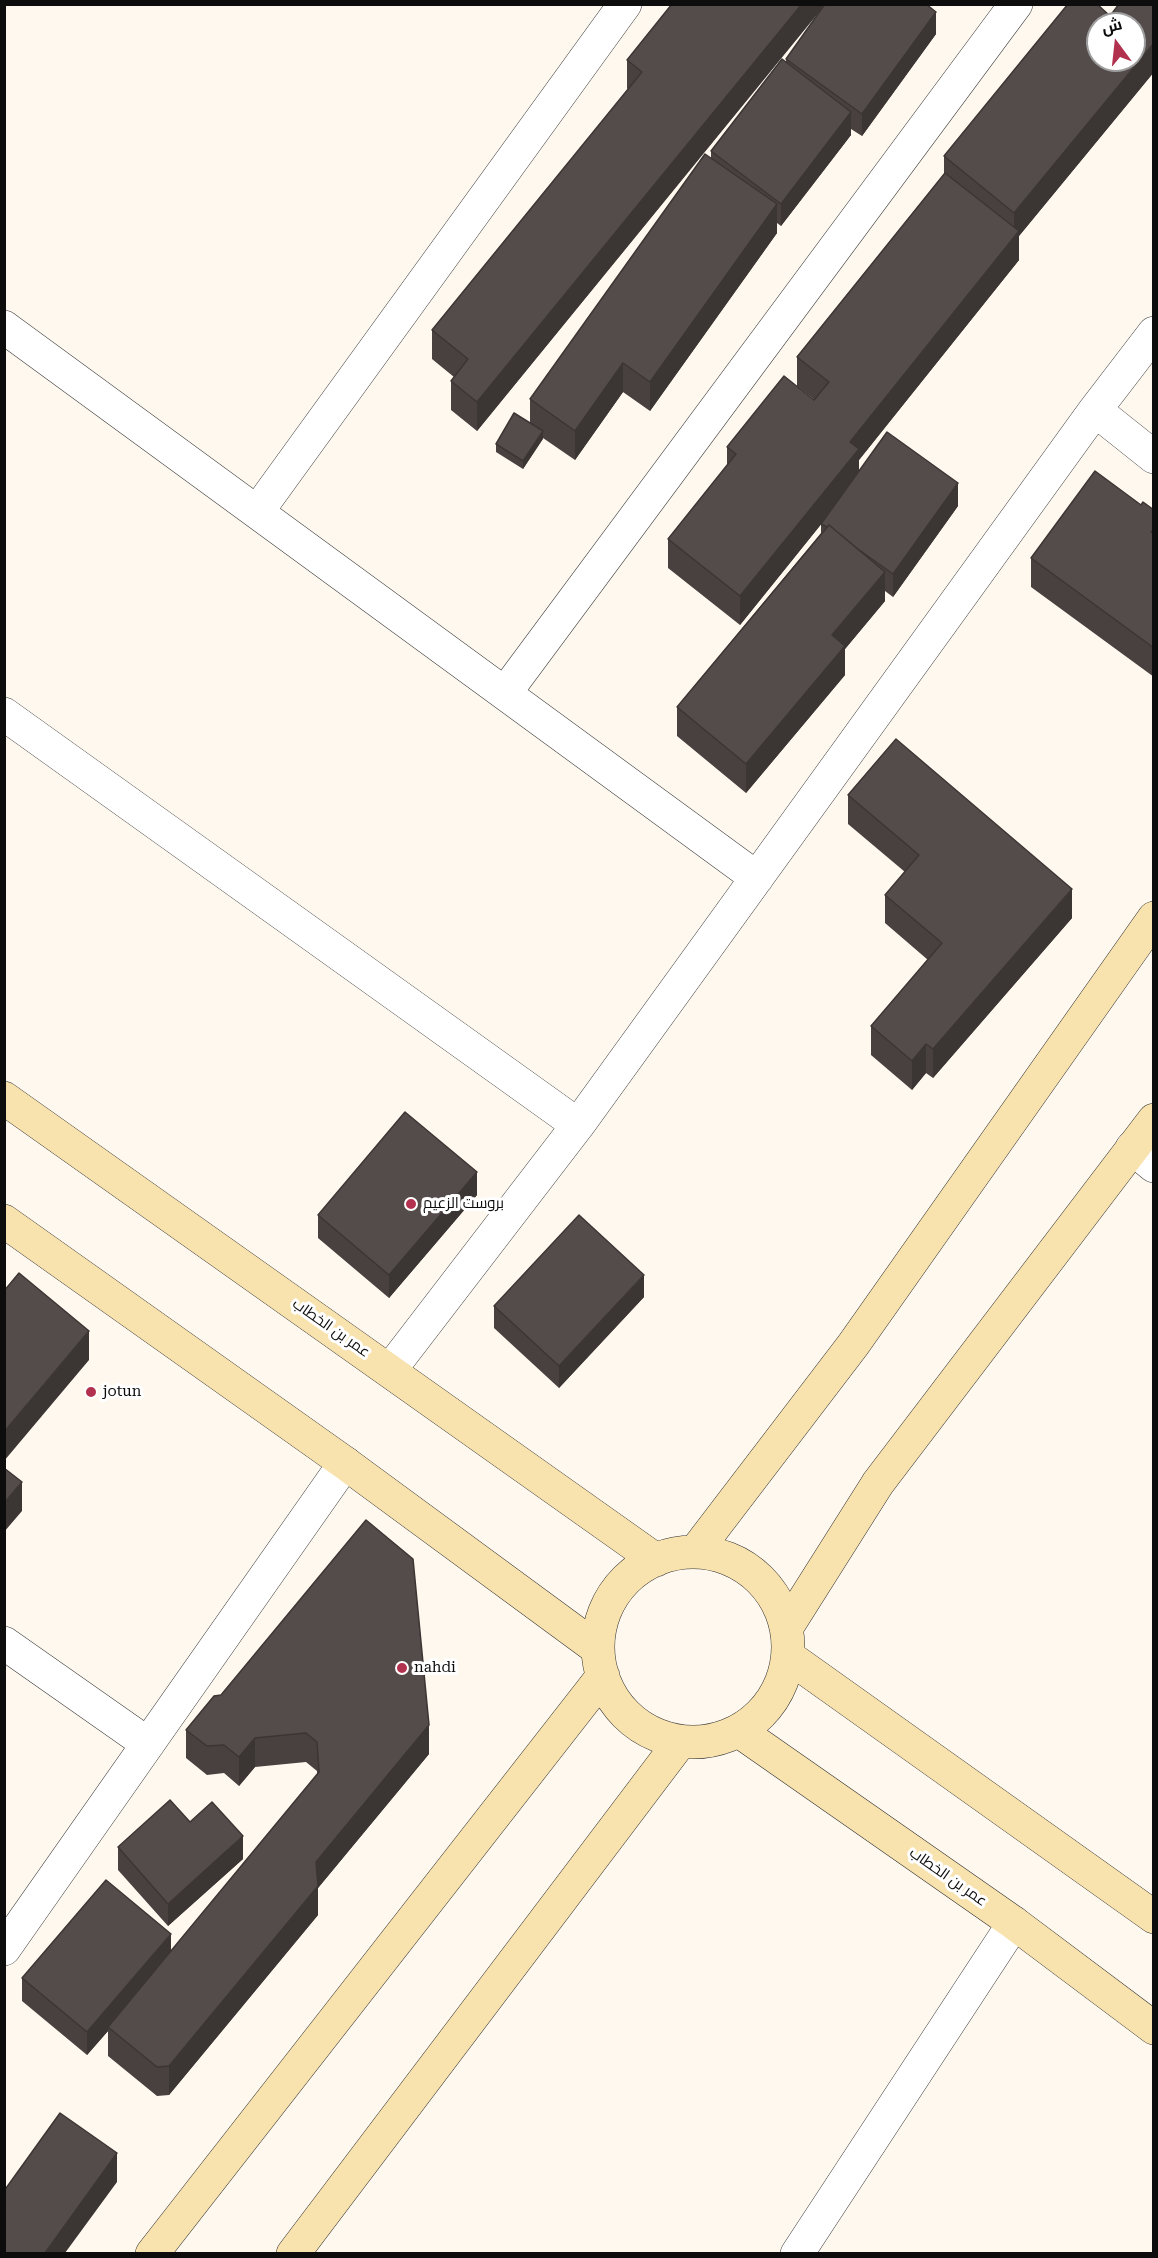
<!DOCTYPE html>
<html>
<head>
<meta charset="utf-8">
<style>
	body { margin:0 }
	#map { position:relative; width:1158px; height:2258px; overflow:hidden; background:#fef8ee; font-family:"Roboto Serif",Cairo,serif }
	canvas { display:block }
	.frame { position:absolute; inset:0; border:6px solid #0d0d0d; pointer-events:none }
	.north { position:absolute; left:1086px; top:12px; width:60px; height:60px; box-sizing:border-box; background:#fff; border:2px solid #9e9e9e; border-radius:50%; rotate:345deg; font-size:16px; font-weight:700; line-height:24px; text-align:center; color:#0d0d0d }
	.north::after { content:''; display:block; margin:auto; width:21px; height:27px; background:#b1314e; clip-path:polygon(50% 0,100% 100%,50% 72%,0 100%) }
</style>
</head>
<body>
<div id="map">
<canvas width="1158" height="2258"></canvas>
<div class="frame"></div>
<div class="north">ش</div>
</div>
<script>
const c = document.querySelector('canvas').getContext('2d');
c.lineJoin = 'round';
function trace(path, color, width, dash) { c.strokeStyle = color; c.lineWidth = width; c.lineCap = dash ? 'butt' : 'round'; c.setLineDash(dash || []); c.stroke(path); }
function fill(path, color) { c.fillStyle = color; c.fill(path, 'evenodd'); }
function drawText(font, color, halo, rows, align = 'center') {
  c.font = font + ' "Roboto Serif",Cairo,serif'; c.lineWidth = 6; c.setLineDash([]); c.textBaseline = 'middle'; c.strokeStyle = halo; c.fillStyle = color; for (const [text, x, y, turn = 0] of rows) {
    c.save(); c.translate(x, y); c.rotate((+turn || 0) * Math.PI / 180); c.textAlign = isNaN(turn) ? turn : align; if (halo) c.strokeText(text, 0, 0); c.fillText(text, 0, 0); c.restore();
  }
}
const street = new Path2D(`
	M4 327 757 878
	M1095 410 1154 457
	M257 512 625 4
	M505 693 1016 4
	M4 714 578 1125
	M1132 1148 1154 1166
	M390 1370 578 1125 1095 410 1154 333
	M4 1643 148 1744
	M4 1949 345 1463
	M797 2254 1014 1923`);
const secondary = new Path2D(`
	M4 1098 656 1560
	M4 1221 345 1463 598 1649
	M598 1647a95 95 0 1 1 190 0a95 95 0 1 1-190 0Z
	M695 1552 853 1345 1154 918
	M787 1627 878 1483 1154 1120
	M789 1657 1154 1917
	M739 1731 1014 1923 1154 2028
	M152 2254 603 1676
	M293 2254 680 1742`);
const wall = new Path2D(`
	M672 4H926L936 34 862 136 851 129V135L781 226 777 223V233L650 411 623 392 575 460 543 438 523 469 496 452V444L530 422V399L711 159V151L786 61V59L824 6 477 431 451 410V381L454 377 432 359V330L628 90 627 88V60Z
	M1154 7V72L1019 236V260L859 460V472L958 506 893 597 885 591V601L845 649V675L746 793 677 736V707L821 533V524L823 522 740 625 668 568V539L727 466V447L815 400 797 386V357L944 174V156L1110 16Z
	M1141 505 1154 510V677L1031 587V558Z
	M848 795 1072 918 933 1078 926 1073 912 1090 871 1055V1026L928 960 885 923V895L905 872 848 824Z
	M477 1195 389 1298 318 1238V1215Z
	M644 1297 559 1388 494 1328V1306Z
	M214 1696 429 1754 318 1888V1915L169 2095 157 2096 108 2056V2031L87 2055 22 2001V1978L171 1951 317 1775V1771L306 1762 255 1767 239 1786 224 1773 207 1775 186 1758V1730Z
	M190 1822 243 1859 168 1926 118 1870V1847Z`);
const shadedWall = new Path2D(`
	M802 4H825L477 431V402Z
	M936 12V34L862 136V114Z
	M1154 43V72L1019 236V260L859 460V477L740 625V596L850 442 1014 238V213Z
	M851 112V135L781 226V204Z
	M777 204V233L650 411V382Z
	M623 363V392L575 460V431Z
	M543 431V439L523 469V461Z
	M958 483V506L893 597V574Z
	M885 572V601L845 649V675L746 793V764L832 635Z
	M1072 889V918L933 1078V1049Z
	M926 1044V1073L912 1090V1061Z
	M477 1172V1195L389 1298V1275Z
	M644 1275V1297L559 1388V1366Z
	M89 1331V1360L4 1461V1432Z
	M22 1482V1511L4 1532V1503Z
	M429 1725V1754L318 1888V1915L169 2095V2066L316 1862Z
	M255 1738V1767L239 1786V1757Z
	M243 1836V1859L168 1926V1904Z
	M171 1934V1956L108 2027V2031L87 2055V2032Z
	M117 2153V2182L65 2253H45Z`);
const building = new Path2D(`
	M672 4H802L477 402 451 381 468 359 432 330 642 72 627 60Z
	M825 4H926L936 12 862 114 786 59Z
	M1068 4H1097L1110 16 1119 4H1151L1154 7V43L1014 213 944 156ZM1098 24H1134V60H1098Z
	M782 59 851 112 781 204 711 151Z
	M705 154 777 204 650 382 623 363 575 431 530 399Z
	M945 173 1019 231 850 442 859 449 740 596 668 539 736 454 727 447 784 376 814 400 829 382 797 357Z
	M514 413 543 431 523 461 496 444Z
	M887 432 958 483 893 574 858 549 829 525 827 527 821 524Z
	M1095 471 1141 505 1143 502 1154 510V529L1151 532 1154 534V648L1031 558Z
	M829 525 885 572 832 635 845 646 746 764 677 707Z
	M896 739 1072 889 933 1049 926 1044 912 1061 871 1026 942 943 885 895 919 855 848 795Z
	M405 1112 477 1172 389 1275 318 1215Z
	M579 1215 644 1275 559 1366 494 1306Z
	M19 1273 89 1331 4 1432V1291Z
	M4 1468 22 1482 4 1503Z
	M366 1520 413 1559 429 1725 316 1862 318 1886 169 2066 157 2067 108 2027 319 1772 317 1742 306 1733 255 1738 239 1757 224 1745 207 1746 186 1730 214 1696 221 1695Z
	M170 1800 190 1822 212 1802 243 1836 168 1904 118 1847Z
	M106 1880 171 1934 87 2032 22 1978Z
	M60 2113 117 2153 45 2253H4V2191Z`);
const markers = [
	[411,1204,6,"#b1314e"],
	[91,1392,6,"#b1314e"],
	[402,1668,6,"#b1314e"]
];
const poiNames = [
	["بروست الزعيم",423,1204],
	["jotun",103,1392],
	["nahdi",414,1668]
];
const streetNames = [
	["عمر بن الخطاب",331,1328,35],
	["عمر بن الخطاب",948,1877,35]
];
trace(street, '#404040', 34);
trace(secondary, '#2f2f2f', 34);
trace(street, '#fff', 33);
trace(secondary, '#f8e2ae', 33);
fill(wall, '#484140');
fill(shadedWall, '#3b3534');
fill(building, '#544c4a');
trace(building, '#3b3534', 1.5);
for (const [x, y, r, color] of markers) { const dot = new Path2D(); dot.arc(x, y, r, 0, 2 * Math.PI); c.fillStyle = color; c.fill(dot); trace(dot, '#fff', 2); }
drawText('15px', '#0d0d0d', '#fff', poiNames, 'left');
drawText('15px', '#0d0d0d', '#fff', streetNames);
</script>
</body>
</html>
